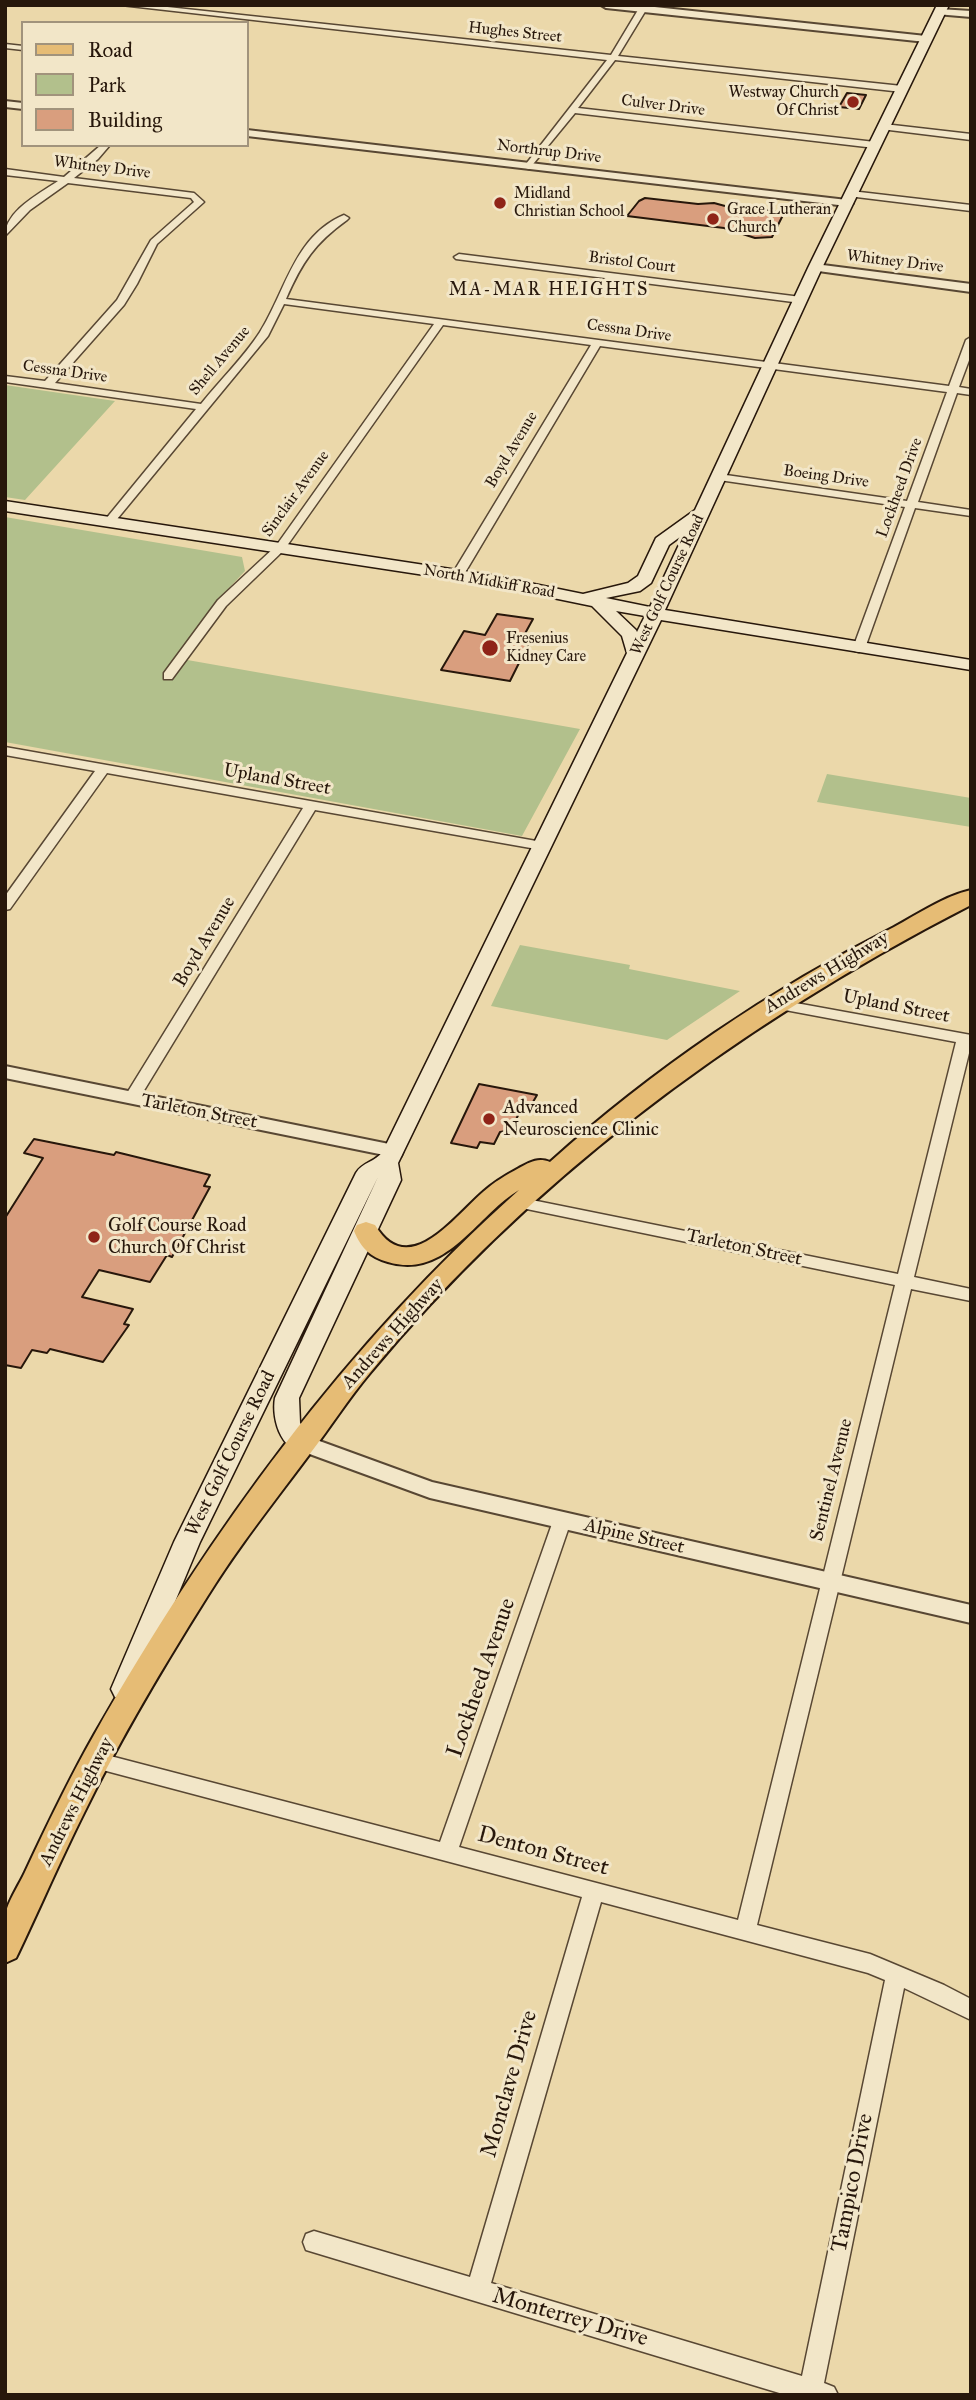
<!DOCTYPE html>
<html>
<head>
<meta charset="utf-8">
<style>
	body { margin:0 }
	#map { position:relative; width:976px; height:2400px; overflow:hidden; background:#ebd8aa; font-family:"IM FELL Great Primer",serif }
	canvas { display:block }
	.frame { position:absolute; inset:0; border:7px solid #27170b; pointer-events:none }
	.legend { position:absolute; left:21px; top:21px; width:228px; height:126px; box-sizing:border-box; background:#f2e6c8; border:2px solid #a1937c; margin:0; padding:9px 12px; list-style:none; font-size:21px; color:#27170b }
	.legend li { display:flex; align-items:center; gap:14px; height:35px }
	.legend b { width:35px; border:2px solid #a1937c }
</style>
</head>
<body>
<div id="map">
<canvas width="976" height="2400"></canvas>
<div class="frame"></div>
<ul class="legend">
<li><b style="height:9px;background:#e6bc75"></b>Road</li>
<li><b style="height:19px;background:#b2c08c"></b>Park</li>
<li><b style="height:19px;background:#d99e7e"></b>Building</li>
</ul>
</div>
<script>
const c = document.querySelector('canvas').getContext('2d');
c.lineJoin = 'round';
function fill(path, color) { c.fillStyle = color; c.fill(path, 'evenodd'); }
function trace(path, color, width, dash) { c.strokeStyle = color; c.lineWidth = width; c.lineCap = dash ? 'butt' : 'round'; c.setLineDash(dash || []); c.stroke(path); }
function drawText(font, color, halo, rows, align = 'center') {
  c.font = font + ' "IM FELL Great Primer",serif'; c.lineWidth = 6; c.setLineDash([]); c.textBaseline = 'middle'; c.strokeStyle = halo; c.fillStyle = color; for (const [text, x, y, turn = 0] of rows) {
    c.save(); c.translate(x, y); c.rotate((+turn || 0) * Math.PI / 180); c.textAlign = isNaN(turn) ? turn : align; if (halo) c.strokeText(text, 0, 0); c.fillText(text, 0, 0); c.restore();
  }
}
const green = new Path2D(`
	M5 385 115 401 25 500 5 497Z
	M5 517 242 557 245 571 214 604 176 658 580 729 522 836 5 742Z
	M827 774 971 798V827L817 802Z
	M520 945 630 965 629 969 740 991 667 1040 491 1006Z`);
const building = new Path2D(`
	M847 93 866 95 859 109 839 107Z
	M645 198 698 204 714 203 736 209 771 210 783 215 772 237 755 238 724 228 627 216 639 201Z
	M497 614 533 619 522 639 530 641 510 681 441 670 464 631 485 635Z
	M479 1084 537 1095 529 1109 522 1107 511 1130 500 1132 494 1144 480 1142 477 1148 451 1143Z
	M34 1139 114 1155 116 1152 210 1175 204 1186 210 1187 172 1257 167 1255 150 1282 99 1270 82 1297 133 1309 124 1324 129 1325 103 1362 50 1349 47 1353 32 1350 21 1368 5 1365V1218L43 1158 24 1153Z`);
const minor = new Path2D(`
	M121 5H149L611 55 641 5H649L618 56 902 86 906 89 902 92 615 60 578 108 875 142 879 145 875 148 575 113 529 169 526 168V164L607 60Z
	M5 44 23 46V50L5 48Z
	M884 124 971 134V140L881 129 880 127Z
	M101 145H110L98 159 74 178 194 193 204 202 157 244 137 284 124 305 55 383 201 404C220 380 244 357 260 332 286 291 294 236 344 215L349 218 347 220C315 243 302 262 286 299L949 386 966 340 971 337V355L959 387 971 389V395L957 393 918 502 971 510V516L915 508 865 648 859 652 855 651 853 648 905 507 719 480 713 477 719 474 907 501 947 392 600 346 463 576 461 578H453L451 576 591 345 443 325 284 550 226 606 172 679H164V673L218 600 276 546 434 324 284 304 268 336 113 524H105V520L196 409 5 382V376L45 381 117 300 151 240 194 202 191 198 68 183 30 210 5 236C5 211 39 194 58 181L5 175V169L64 177Z
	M851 191 971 205V211L848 196V192Z
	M459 254 801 297 806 300 801 303 456 259 454 257Z
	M5 747 542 842 549 846 542 850 315 810 137 1102 132 1103 124 1098 303 808 107 773 10 909 5 910V896L95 771 5 755Z
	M774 999 971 1035V1045L914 1277 971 1289V1301L911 1289 757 1925 870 1954 944 1985 971 1999V2020L904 1988 824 2383 834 2387 838 2395H786L306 2250 303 2242 306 2234 314 2231 470 2277 582 1897 95 1768 88 1766 85 1760 88 1754 95 1752 440 1842 553 1521 556 1516 562 1514 568 1516 571 1521 459 1847 738 1920 895 1285 517 1207 509 1202 517 1197 898 1274 956 1042 769 1007 767 1004 769 1001ZM601 1902 868 1973 885 1980 802 2376 491 2283Z`);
const tertiary = new Path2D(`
	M601 5H636L926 36 931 39 926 42 606 8Z
	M939 9 971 11V17L936 14V10Z
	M5 101 23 103V109L5 107Z
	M247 130 847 200 853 203 847 206 247 136Z
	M815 264 971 284V292L811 270 809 268Z
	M5 1066 394 1145 401 1146 403 1151 401 1156 394 1157 5 1078Z
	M303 1435 432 1482 971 1605V1623L430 1498 296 1449 292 1443 296 1437Z`);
const secondary = new Path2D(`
	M937 5H949L822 268 665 610 971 660V670L661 620 398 1163 401 1180 299 1398 300 1423 316 1443 312 1450C283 1459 271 1420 275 1398L378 1177 200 1542 135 1697 125 1700 115 1697 111 1689 174 1542 356 1173C362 1162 376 1162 383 1151L627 653 622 636 592 606 490 585 5 511V501L490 575 583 594 628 583 638 576 656 538 695 510 808 268ZM684 534 650 607 606 598 640 591 651 583 669 545ZM616 611 645 616 637 632 636 630Z`);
const primary = new Path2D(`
	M971 890V905C743 1022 535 1174 370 1373 348 1399 330 1428 309 1455 274 1502 238 1547 207 1597 163 1667 120 1739 84 1813 60 1861 39 1910 16 1958L5 1963C5 1947 3 1930 5 1915 8 1901 19 1885 25 1872 47 1825 69 1779 94 1735 209 1533 345 1345 519 1190 477 1215 446 1280 388 1262 370 1257 361 1248 354 1231L357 1225 366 1222 375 1225C408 1281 454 1217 483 1192 494 1182 506 1175 519 1168 530 1162 538 1157 550 1162 652 1070 771 989 894 927 918 914 944 896 971 890Z`);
const markers = [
	[853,102,7,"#8f2418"],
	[500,203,7,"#8f2418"],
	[713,219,7,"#8f2418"],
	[490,648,9,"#8f2418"],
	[489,1119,7,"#8f2418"],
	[94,1237,7,"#8f2418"]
];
const farStreetnames = [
	["Hughes Street",515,33,6],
	["Culver Drive",663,106,7],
	["Northrup Drive",549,152,7],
	["Whitney Drive",102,168,7],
	["Whitney Drive",895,262,7],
	["Bristol Court",632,263,7],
	["Cessna Drive",629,331,8],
	["Shell Avenue",220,361,-50],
	["Cessna Drive",65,372,8],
	["Boyd Avenue",512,450,-59],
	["Boeing Drive",826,477,8],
	["Lockheed Drive",900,488,-70],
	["Sinclair Avenue",296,494,-54],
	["North Midkiff Road",489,582,10],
	["West Golf Course Road",668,585,-65]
];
const farPoinames = [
	["Westway Church",839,93,"right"],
	["Of Christ",839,111,"right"],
	["Midland",514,194],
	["Christian School",514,212],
	["Grace Lutheran",727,210],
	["Church",727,228],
	["Fresenius",506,639],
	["Kidney Care",506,657]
];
const farNeighbourhoodnames = [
	["MA-MAR HEIGHTS",549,291]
];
const streetNames = [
	["Upland Street",277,780,10],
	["Boyd Avenue",205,942,-59],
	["Andrews Highway",827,973,-31],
	["Upland Street",896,1007,11],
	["Tarleton Street",199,1112,11],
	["Tarleton Street",744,1248,12],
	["Andrews Highway",393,1334,-48],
	["West Golf Course Road",231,1454,-64],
	["Sentinel Avenue",832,1480,-76],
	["Alpine Street",634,1537,13],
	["Andrews Highway",77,1802,-63]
];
const poiNames = [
	["Advanced",503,1108],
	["Neuroscience Clinic",503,1130],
	["Golf Course Road",108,1226],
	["Church Of Christ",108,1248]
];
const nearStreetnames = [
	["Lockheed Avenue",482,1678,-71],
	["Denton Street",543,1852,15],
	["Monclave Drive",510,2084,-74],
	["Tampico Drive",853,2183,-79],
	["Monterrey Drive",570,2318,16]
];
fill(green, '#b2c08c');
fill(building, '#d99e7e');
trace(building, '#27170b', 2);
trace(minor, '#584733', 3);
trace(tertiary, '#584733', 4);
trace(secondary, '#27170b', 3);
trace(primary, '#27170b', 4);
fill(minor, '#f2e6c8');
fill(tertiary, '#f2e6c8');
fill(secondary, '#f2e6c8');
fill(primary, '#e6bc75');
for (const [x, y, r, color] of markers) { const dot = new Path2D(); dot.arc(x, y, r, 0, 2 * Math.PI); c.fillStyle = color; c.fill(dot); trace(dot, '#f2e6c8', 2.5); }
drawText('16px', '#27170b', '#f2e6c8', farStreetnames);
drawText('16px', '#27170b', '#f2e6c8', farPoinames, 'left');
c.letterSpacing = '2px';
drawText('18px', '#27170b', '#f2e6c8', farNeighbourhoodnames);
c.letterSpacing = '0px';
drawText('19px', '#27170b', '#f2e6c8', streetNames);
drawText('19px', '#27170b', '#f2e6c8', poiNames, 'left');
drawText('23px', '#27170b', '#f2e6c8', nearStreetnames);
</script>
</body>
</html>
